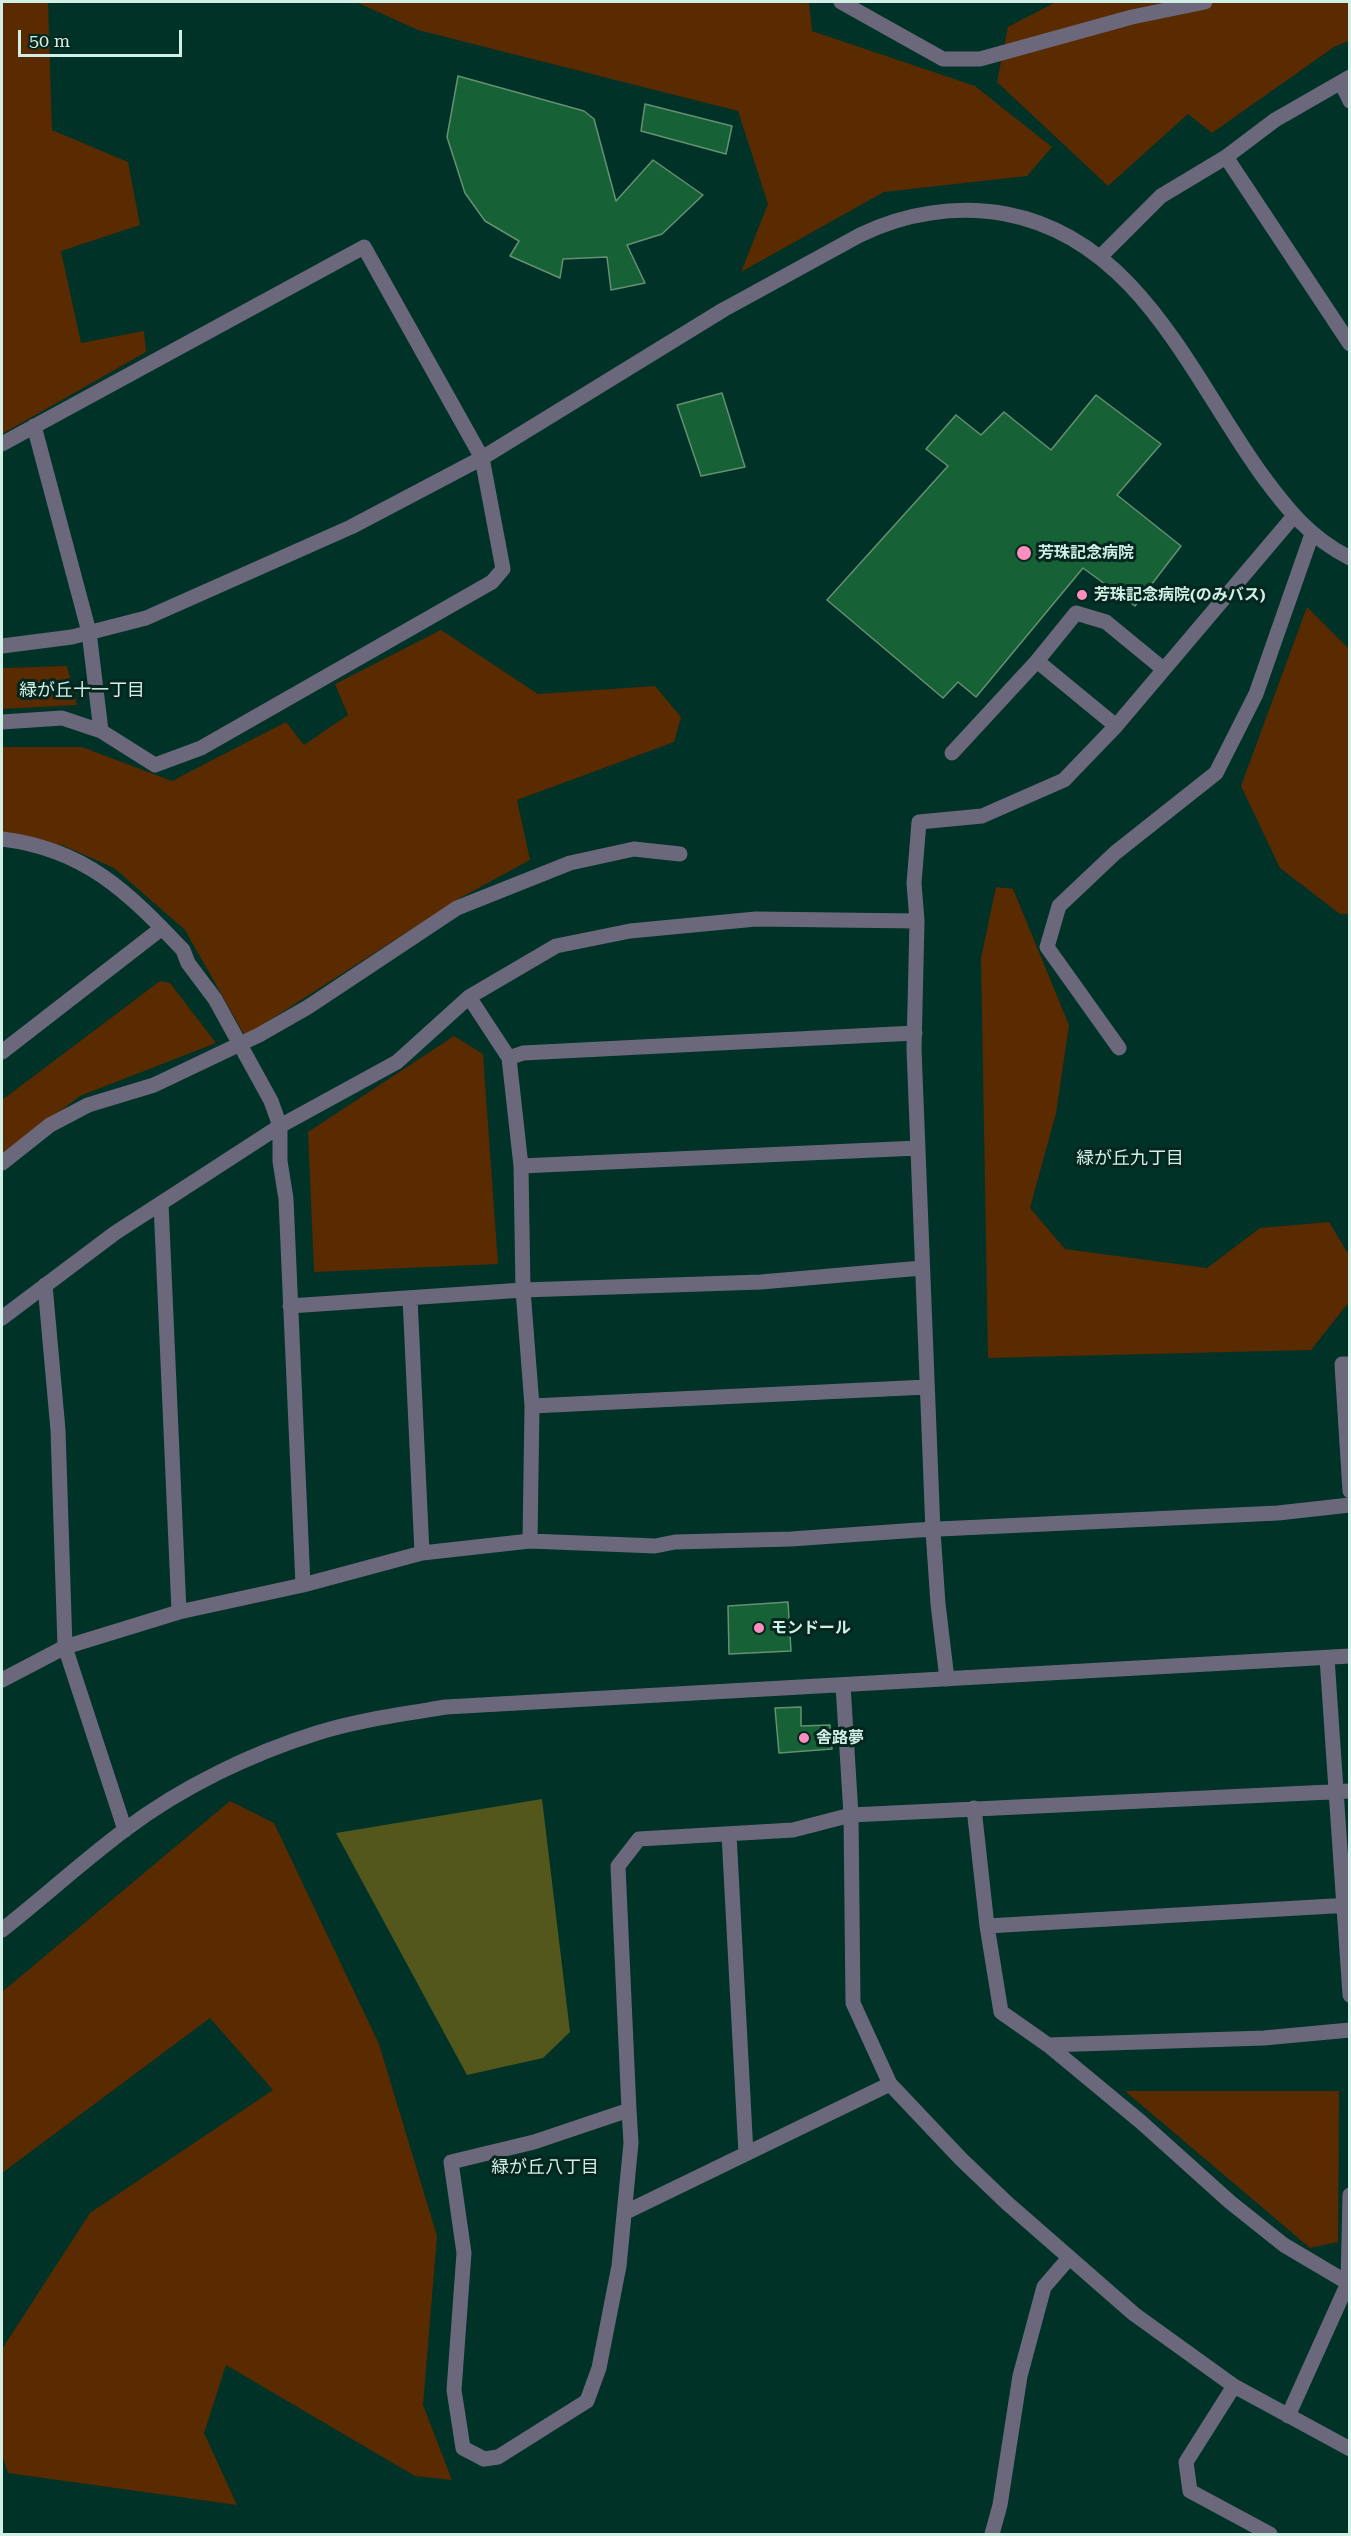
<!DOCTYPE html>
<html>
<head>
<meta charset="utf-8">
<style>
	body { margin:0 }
	#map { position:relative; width:1351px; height:2536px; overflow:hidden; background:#003227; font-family:"Roboto Serif",serif }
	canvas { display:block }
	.frame { position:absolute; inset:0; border:3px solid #d1efe5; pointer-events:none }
	.scale { position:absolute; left:18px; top:30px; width:164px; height:27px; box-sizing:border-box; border:3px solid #d1efe5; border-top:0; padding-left:8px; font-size:18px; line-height:21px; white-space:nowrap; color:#d1efe5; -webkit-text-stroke:4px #05261e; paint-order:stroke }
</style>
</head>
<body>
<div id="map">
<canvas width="1351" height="2536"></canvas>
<div class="frame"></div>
<div class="scale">50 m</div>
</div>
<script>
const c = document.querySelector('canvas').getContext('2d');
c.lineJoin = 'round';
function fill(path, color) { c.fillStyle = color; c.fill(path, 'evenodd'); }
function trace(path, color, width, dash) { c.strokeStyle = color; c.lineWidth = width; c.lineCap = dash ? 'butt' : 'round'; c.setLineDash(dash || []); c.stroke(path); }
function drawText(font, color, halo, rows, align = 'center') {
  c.font = font + ' "Roboto Serif","Noto Sans JP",serif'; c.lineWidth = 6; c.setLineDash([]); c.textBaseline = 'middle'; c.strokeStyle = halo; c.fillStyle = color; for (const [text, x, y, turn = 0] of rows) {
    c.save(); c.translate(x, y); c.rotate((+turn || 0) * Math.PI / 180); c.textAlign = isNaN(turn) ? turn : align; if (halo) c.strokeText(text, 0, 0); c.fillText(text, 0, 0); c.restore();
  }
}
const green = new Path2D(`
	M2 2H48L52 130 128 162 140 225 61 251 81 343 144 331 146 352 2 434Z
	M356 2H809L812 31 975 86 1052 147 1027 176 884 192 741 272 768 204 738 111 418 30Z
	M1056 2H1349V41L1334 47 1212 133 1188 114 1108 186 997 82 1008 27Z
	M1307 607 1349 649V914H1340L1280 868 1241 786Z
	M441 630 538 694 655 686 681 717 674 742 517 800 530 860 460 898 245 1036 185 930 114 868 62 845 2 835V747H82L172 781 286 722 304 745 348 715 335 684Z
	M67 666 77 705 2 709V668Z
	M996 887 1013 889 1069 1025 1056 1113 1030 1208 1065 1249 1207 1268 1260 1228 1329 1222 1349 1255V1302L1311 1350 988 1358 981 958Z
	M160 981 170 983 216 1043 80 1096 2 1155V1100Z
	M454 1036 483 1054 498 1264 314 1272 308 1132Z
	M230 1801 274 1823 379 2044 437 2236 423 2405 452 2480 415 2476 226 2365 204 2433 237 2505 8 2473 2 2455V2349L90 2213 273 2090 210 2018 2 2173V1992Z
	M1125 2091H1339L1338 2242 1310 2248Z`);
const water = new Path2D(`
	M542 1799 570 2032 543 2058 467 2075 336 1833Z`);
const building = new Path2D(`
	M458 76 584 111 594 119 616 201 653 160 703 195 662 234 627 245 645 283 611 290 607 257 563 259 560 278 510 256 519 241 485 221 465 193 447 137Z
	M645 104 732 126 726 154 641 131Z
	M722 393 745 467 701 476 677 405Z
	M1096 395 1161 444 1117 495 1181 546 1135 606 1083 568 976 697 958 682 943 698 827 600 948 466 926 449 956 415 981 435 1004 412 1051 450Z
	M788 1602 791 1651 729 1654 728 1606Z
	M801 1707V1726L830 1725 832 1749 779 1753 775 1708Z`);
const minor = new Path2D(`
	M841 2 943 59H980L1132 17 1205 2
	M1341 82 1350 101
	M1226 157 1350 344
	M1101 256 1161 196 1226 157 1275 120 1350 77
	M34 426 89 632 101 731
	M2 444 364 247 482 458 503 569 492 582 201 748 155 765 101 731 62 718 2 722
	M2 646 72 637 146 618 351 527 482 458 723 310 860 235C905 213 957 205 1006 214 1139 239 1191 377 1262 475 1287 509 1310 538 1350 558
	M1116 726 1037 661 1076 613 1106 622 1162 668
	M952 753 1037 661
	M2 839C85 849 128 892 183 950L188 963 215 999 271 1101 280 1126V1161L286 1199 303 1585
	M469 997 509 1058 521 1166 523 1290 532 1406 530 1541
	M1119 1048 1047 947 1059 906 1115 853 1216 773 1256 694 1312 534
	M2 1052 162 928
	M509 1058 523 1053 915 1033
	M2 1163 50 1125 88 1105 154 1085 259 1035 308 1007 457 908 570 863 634 849 680 854
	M521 1166 918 1148
	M161 1203 179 1612
	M45 1285 58 1430 65 1647 125 1830
	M410 1298 422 1553
	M290 1306 523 1290 761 1282 922 1268
	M2 1318 115 1233 280 1126 397 1062 469 997 556 946 630 931 756 919 917 921
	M1350 1364H1342L1350 1491
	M532 1406 927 1387
	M1327 1658 1350 1995
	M947 1679 938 1604 933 1531 914 1049 917 921 914 883 919 822 982 816 1064 780 1116 726 1293 517
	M2 1680 65 1647 179 1612 303 1585 422 1553 530 1541 655 1546 675 1542 791 1539 918 1530 1278 1513 1350 1505
	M843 1685 851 1815 853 2003 890 2084 961 2159 1007 2203 1134 2314 1234 2386 1350 2449
	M974 1808 987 1926 1001 2012 1048 2045 1141 2122 1230 2202 1284 2245 1350 2284
	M729 1834 746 2154
	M987 1926 1350 1905
	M2 1930C44 1897 83 1861 126 1829 182 1787 250 1754 317 1733 358 1720 403 1714 446 1707L1350 1656
	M1048 2045 1264 2038 1350 2030
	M629 2110 534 2142 451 2162 464 2253 454 2390 463 2448 484 2459 498 2457 587 2401 599 2368 619 2266 631 2143 629 2110 618 1866 639 1839 793 1830 851 1815 1350 1791
	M626 2212 890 2084
	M1234 2386 1186 2462 1190 2491 1270 2534
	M1288 2416 1348 2283 1350 2195
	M992 2534 1000 2505 1020 2376 1044 2287 1069 2258`);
const markers = [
	[1024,553,8,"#fd8ebf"],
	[1082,595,6,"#fd8ebf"],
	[759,1628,6,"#fd8ebf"],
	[804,1738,6,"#fd8ebf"]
];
const poiNames = [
	["芳珠記念病院",1038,553],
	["芳珠記念病院(のみバス)",1094,595],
	["モンドール",771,1628],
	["舎路夢",816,1738]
];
const neighbourhoodNames = [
	["緑が丘十一丁目",82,691],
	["緑が丘九丁目",1130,1159],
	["緑が丘八丁目",545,2168]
];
fill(green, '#5a2a01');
fill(water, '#53571c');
fill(building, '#166136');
trace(building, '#659172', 1.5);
trace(minor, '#6b687b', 15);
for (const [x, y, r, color] of markers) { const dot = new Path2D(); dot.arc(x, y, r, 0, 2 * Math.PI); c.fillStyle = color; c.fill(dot); trace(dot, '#05261e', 2); }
drawText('bold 16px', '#d1efe5', '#05261e', poiNames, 'left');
drawText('18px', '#d1efe5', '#05261e', neighbourhoodNames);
</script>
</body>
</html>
